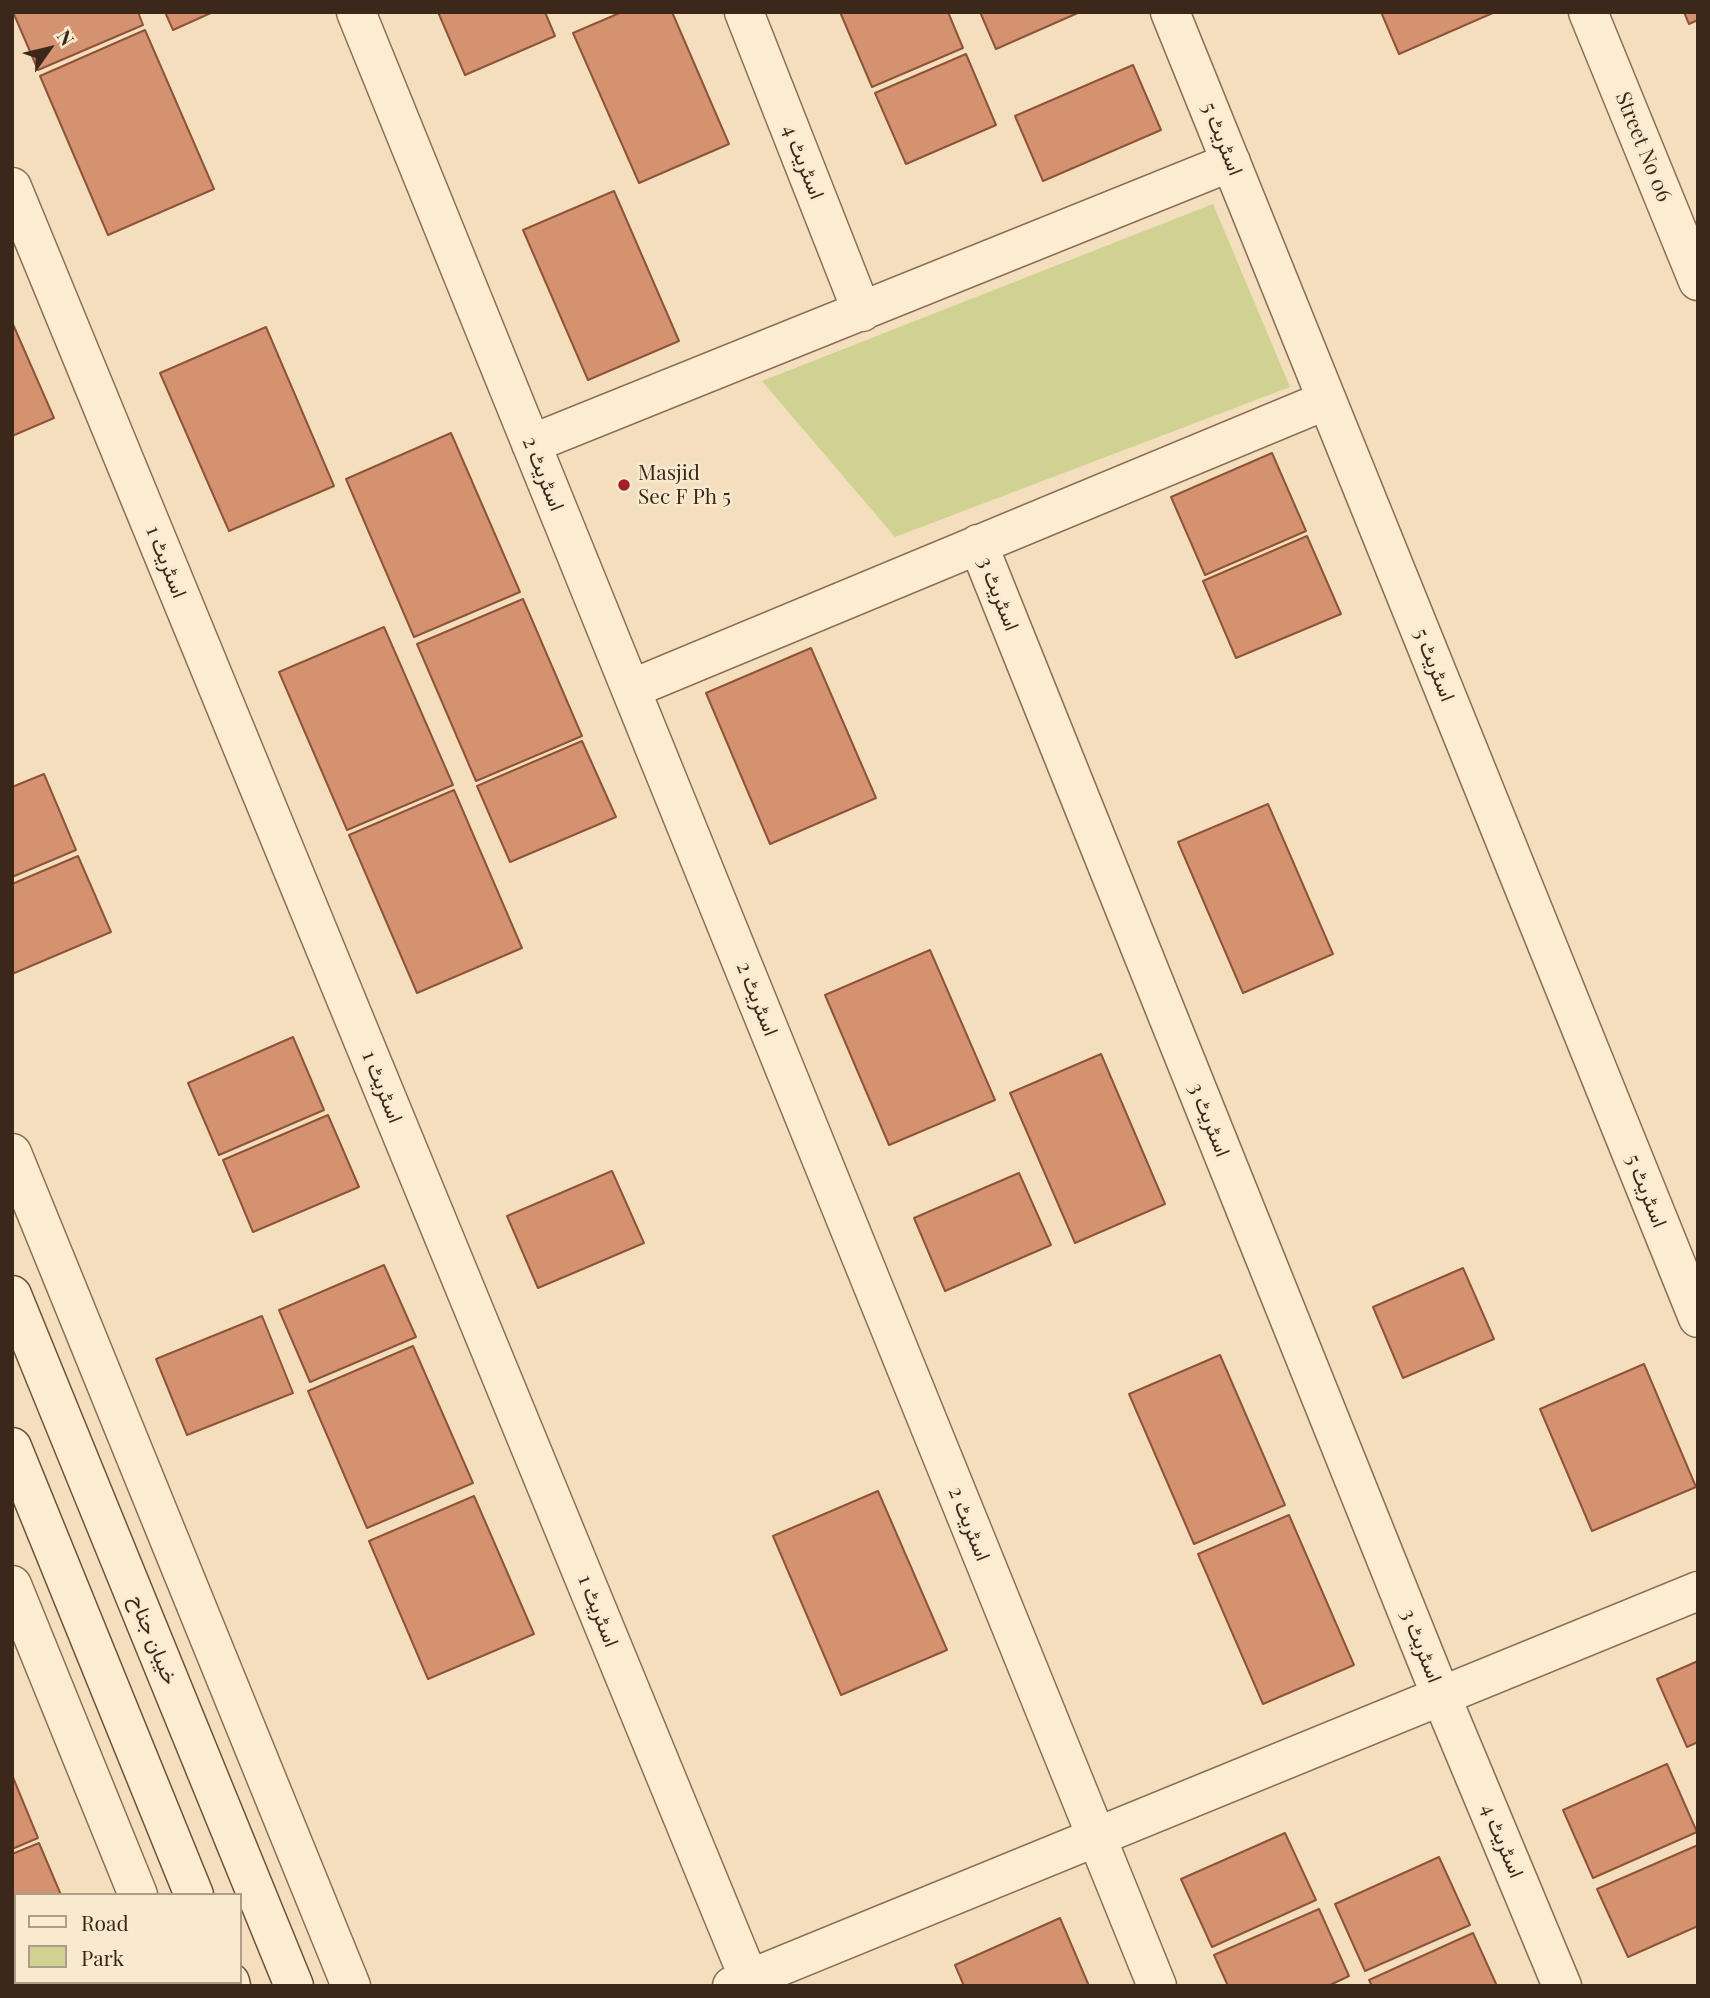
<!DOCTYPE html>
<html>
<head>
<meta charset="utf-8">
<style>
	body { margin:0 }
	#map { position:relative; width:1710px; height:1998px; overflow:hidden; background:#f3dfbe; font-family:"Playfair Display",serif }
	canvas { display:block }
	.frame { position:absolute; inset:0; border:14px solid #3b281b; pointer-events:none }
	.legend { position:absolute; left:14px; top:1893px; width:228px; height:91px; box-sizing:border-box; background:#f9e9cf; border:2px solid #ad9c87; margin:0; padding:9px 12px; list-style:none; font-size:21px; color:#3b281b }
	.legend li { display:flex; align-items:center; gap:14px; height:35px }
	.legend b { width:35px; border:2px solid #ad9c87 }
	.north { position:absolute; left:14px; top:14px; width:70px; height:70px; -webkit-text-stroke:5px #f9e9cf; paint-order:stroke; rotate:56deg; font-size:19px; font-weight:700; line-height:28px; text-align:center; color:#3b281b }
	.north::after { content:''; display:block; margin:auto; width:24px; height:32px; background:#3b281b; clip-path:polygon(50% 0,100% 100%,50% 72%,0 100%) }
</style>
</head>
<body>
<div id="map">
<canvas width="1710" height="1998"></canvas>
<div class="frame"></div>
<ul class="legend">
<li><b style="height:9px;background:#fcedd2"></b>Road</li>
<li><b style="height:19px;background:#cfd291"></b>Park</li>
</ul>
<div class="north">N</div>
</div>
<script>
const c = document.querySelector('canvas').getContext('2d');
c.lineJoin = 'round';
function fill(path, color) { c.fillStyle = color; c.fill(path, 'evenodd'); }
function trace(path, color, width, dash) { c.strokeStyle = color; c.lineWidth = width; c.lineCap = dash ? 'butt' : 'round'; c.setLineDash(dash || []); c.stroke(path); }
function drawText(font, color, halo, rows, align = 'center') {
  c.font = font + ' "Playfair Display",Vazirmatn,serif'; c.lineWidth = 5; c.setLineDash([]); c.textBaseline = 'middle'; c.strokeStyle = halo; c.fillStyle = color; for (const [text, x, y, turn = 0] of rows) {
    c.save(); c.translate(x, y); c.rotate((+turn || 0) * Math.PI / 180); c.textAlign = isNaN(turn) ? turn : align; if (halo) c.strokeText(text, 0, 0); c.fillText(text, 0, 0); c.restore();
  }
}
const green = new Path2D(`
	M1213 204 1290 387 895 537 762 381Z`);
const building = new Path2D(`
	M13 12H138L143 25 38 70Z
	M165 12H213L173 30Z
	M438 12H545L555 36 465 75Z
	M622 12H672L729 144 639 183 573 33Z
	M840 12H948L963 48 872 87Z
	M980 12H1080L996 49Z
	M1381 12H1495L1399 54Z
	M1684 12H1698V20L1689 24Z
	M145 30 214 189 108 235 40 76Z
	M966 54 996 125 906 164 875 93Z
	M1133 65 1161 130 1043 181 1015 116Z
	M614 191 679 341 588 380 523 230Z
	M12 322 54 418 12 436Z
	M266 327 334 486 229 531 160 373Z
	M451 433 520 592 414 637 346 479Z
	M1272 453 1306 531 1205 575 1171 497Z
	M1307 536 1341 614 1236 658 1203 581Z
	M523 599 582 736 476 781 417 644Z
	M384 627 453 785 347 830 279 672Z
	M811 648 876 798 770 844 706 693Z
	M582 741 616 817 510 862 477 786Z
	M44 774 76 850 12 877V787Z
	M454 790 522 948 417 993 349 835Z
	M1268 804 1333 954 1243 993 1178 842Z
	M78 856 111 932 12 974V884Z
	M930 950 995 1100 889 1145 825 995Z
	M293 1037 324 1110 219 1155 188 1083Z
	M1101 1054 1165 1204 1075 1243 1010 1093Z
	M328 1115 359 1187 253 1232 223 1160Z
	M612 1171 644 1243 538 1288 507 1216Z
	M1019 1173 1051 1245 945 1291 914 1218Z
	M384 1265 416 1337 310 1382 279 1310Z
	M1463 1268 1494 1339 1403 1378 1373 1307Z
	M262 1316 293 1393 187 1435 156 1359Z
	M413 1346 473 1483 367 1528 308 1391Z
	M1220 1355 1285 1505 1194 1544 1129 1394Z
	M1644 1364 1696 1487 1592 1531 1540 1409Z
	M878 1491 947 1650 841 1695 773 1536Z
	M474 1496 534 1634 428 1679 369 1541Z
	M1289 1515 1354 1665 1263 1704 1198 1554Z
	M1698 1661V1742L1687 1747 1657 1679Z
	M1667 1764 1697 1832 1593 1878 1563 1810Z
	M12 1775 38 1838 12 1849Z
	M1285 1833 1316 1900 1212 1947 1181 1879Z
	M39 1843 61 1895H16V1933L12 1935V1854Z
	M1698 1845V1926L1628 1957 1597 1889Z
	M1439 1857 1470 1925 1365 1971 1335 1904Z
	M1319 1909 1349 1976 1328 1986H1228L1214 1955Z
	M1060 1918 1089 1986H964L955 1965Z
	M1473 1933 1497 1986H1372L1369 1980Z
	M16 1939V1982H96L98 1986H12V1940Z`);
const minor = new Path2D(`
	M356 12 1157 1986
	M744 12 862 312
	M1170 12 1698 1318
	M12 187 752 1986
	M531 444 1231 162
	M978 544 1441 1696 1562 1986
	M631 689 1327 400
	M12 1153 351 1986
	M12 1585 138 1895
	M174 1982 175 1986
	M732 1986 1698 1591`);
const tertiary = new Path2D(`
	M1588 12 1698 281`);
const secondary = new Path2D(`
	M12 1295 294 1986
	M12 1447 194 1895
	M230 1982 231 1986`);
const markers = [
	[624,485,7,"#a21e29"]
];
const streetNames = [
	["اسٹریٹ 5",1222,139,68],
	["Street No 06",1643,147,68],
	["اسٹریٹ 4",803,162,68],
	["اسٹریٹ 2",543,474,68],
	["اسٹریٹ 1",166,562,68],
	["اسٹریٹ 3",998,594,68],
	["اسٹریٹ 5",1434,665,68],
	["اسٹریٹ 2",757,999,68],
	["اسٹریٹ 1",382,1087,68],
	["اسٹریٹ 3",1209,1120,68],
	["اسٹریٹ 5",1646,1191,68],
	["اسٹریٹ 2",969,1524,68],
	["اسٹریٹ 1",598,1611,68],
	["خیبان جناح",153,1640,68],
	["اسٹریٹ 3",1421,1646,68],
	["اسٹریٹ 4",1502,1841,67]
];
const poiNames = [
	["Masjid",638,473],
	["Sec F Ph 5",638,497]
];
fill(green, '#cfd291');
fill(building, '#d59270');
trace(building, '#8f5438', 2);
trace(minor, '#8d6e55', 41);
trace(tertiary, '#8d6e55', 41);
trace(secondary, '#6f4f38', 41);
trace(minor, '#fcedd2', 38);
trace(tertiary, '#fcedd2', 38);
trace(secondary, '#fcedd2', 38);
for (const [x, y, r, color] of markers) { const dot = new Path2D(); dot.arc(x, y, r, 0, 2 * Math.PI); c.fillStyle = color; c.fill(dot); trace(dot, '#f9e9cf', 2.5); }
drawText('21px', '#3b281b', '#f9e9cf', streetNames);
drawText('21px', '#3b281b', '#f9e9cf', poiNames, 'left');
</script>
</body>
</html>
